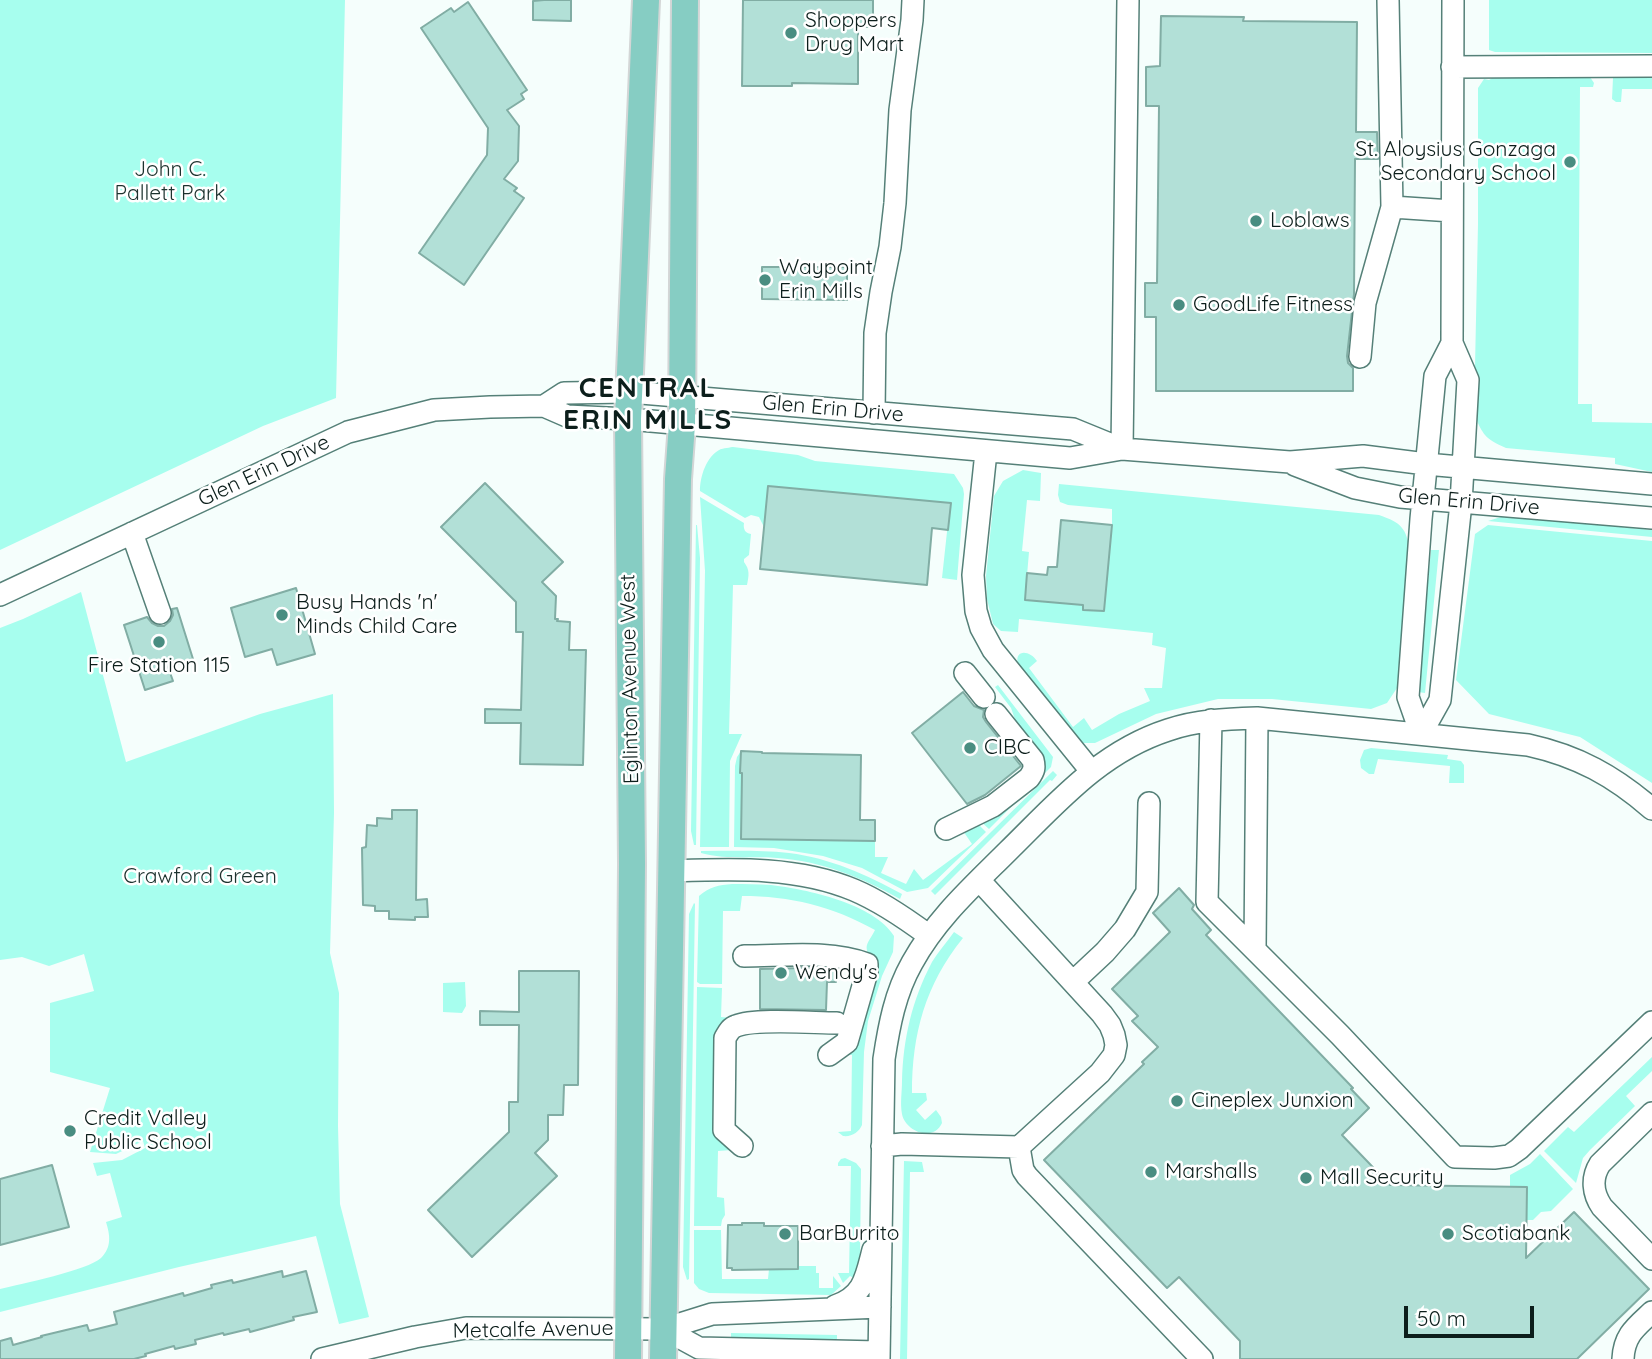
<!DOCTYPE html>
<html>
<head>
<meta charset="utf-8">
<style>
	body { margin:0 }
	#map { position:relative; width:1652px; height:1359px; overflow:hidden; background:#f5fefc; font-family:Quicksand,sans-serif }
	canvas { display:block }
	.scale { position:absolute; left:1404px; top:1306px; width:130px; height:32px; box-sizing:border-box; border:4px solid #0c1e1b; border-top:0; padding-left:9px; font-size:21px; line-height:24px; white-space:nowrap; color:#0c1e1b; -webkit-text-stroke:5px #fff; paint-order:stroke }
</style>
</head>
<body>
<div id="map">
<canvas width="1652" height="1359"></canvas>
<div class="scale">50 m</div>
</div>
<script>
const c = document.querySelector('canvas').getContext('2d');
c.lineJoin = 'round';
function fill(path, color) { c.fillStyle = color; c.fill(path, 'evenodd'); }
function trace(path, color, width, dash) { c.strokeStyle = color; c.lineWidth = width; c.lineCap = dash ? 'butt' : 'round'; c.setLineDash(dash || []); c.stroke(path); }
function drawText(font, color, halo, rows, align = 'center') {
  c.font = font + ' Quicksand,sans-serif'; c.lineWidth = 5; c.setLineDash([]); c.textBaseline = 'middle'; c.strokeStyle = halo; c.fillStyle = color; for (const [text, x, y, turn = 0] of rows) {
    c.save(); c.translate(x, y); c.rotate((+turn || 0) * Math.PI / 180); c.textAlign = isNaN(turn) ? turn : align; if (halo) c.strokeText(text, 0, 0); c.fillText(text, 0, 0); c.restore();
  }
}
const green = new Path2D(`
	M0 0H345L336 398 263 426 0 550Z
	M1489 0H1652V53L1495 52 1489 50Z
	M1494 77H1590L1594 83 1593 87H1580L1578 404H1592V422L1652 423V472L1615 464V458L1506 448C1485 439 1483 435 1474 414L1478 224V88L1484 79 1489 80Z
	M1613 78H1652V89H1622L1621 102H1616L1612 99Z
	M733 447 798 455 815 461 954 474 963 488 964 494 957 580 942 578 950 504 764 527 759 517 751 515 745 518 700 491C700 477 706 456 721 449 721 449 732 447 733 447Z
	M1023 470 1041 473 1040 501 1027 500 1022 551 1029 552 1025 599 1083 605V610L1104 611 1112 525V509L1068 505 1060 502 1058 495 1059 484 1379 515C1402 523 1406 528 1410 551L1397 688 1387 703 1371 709 1272 699H1218L1156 714 1095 743H1082L1072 737 1018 664C1014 649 1030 650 1037 661L1029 668 1073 727 1084 718 1092 730 1119 714 1150 701 1144 688H1162L1166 648 1152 645 1153 633 1019 619 1018 632 1001 631 993 624 987 599 986 576 994 496 1003 481Z
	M700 497 744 523C743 529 745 533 751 534L749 555 744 559V562C750 570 749 575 747 585H733L729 734H742L730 761 729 847H700L705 571Z
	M1504 516 1652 530V537L1488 521Z
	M696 525H697L700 558 696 845H694L691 831Z
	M1488 525 1652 541V783L1580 737 1489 714 1456 680 1475 534Z
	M1431 550H1439L1425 693 1418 692Z
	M81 592 126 762 260 714 333 694 334 813 330 953 339 993 338 1126 340 1204 369 1317 339 1324 316 1236 179 1267 0 1312V1289C21 1284 88 1270 101 1258 112 1247 110 1235 106 1222L122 1217 110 1173 97 1176 93 1163 122 1160 145 1148 143 1141 116 1154 90 1152 110 1088 50 1072V1003L94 991 84 954 49 966 22 957 0 960V628L23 619Z
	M998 685 1053 757 1051 767 989 829 978 819 1036 779 1011 708 995 687Z
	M1371 748 1448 755 1447 759 1461 761 1464 765V783H1449L1450 766 1378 759 1374 774H1369L1361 768 1360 760 1364 750Z
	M741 751V839L875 841V857H888L881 873 906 884 914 869 923 880 972 844 961 828 975 821 986 832 928 888 907 892 862 868 823 856 774 848 734 847 735 766 737 757Z
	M1053 771 1057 775 1052 781 1050 780 935 895 931 891Z
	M701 851C731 851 761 850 789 853 830 858 867 875 902 894L900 899C861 877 821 861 777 858 752 856 725 860 701 853Z
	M732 884C745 884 758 884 771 885 806 889 875 904 894 936L893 952 882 976 868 1021 864 1052 862 1125C859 1132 852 1137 843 1136L838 1132 851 1131 852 1055 841 1054 872 960C862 945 868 944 875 930 832 906 790 896 742 896L740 911H723L722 984H700L697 982 699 896C709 887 719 885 732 884Z
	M694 903 695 904 689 1279 687 1280 683 1267 689 914Z
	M954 932 963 938C925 985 912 1034 912 1093H926L927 1100 916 1110 925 1120 936 1110 941 1117 942 1123C933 1143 905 1131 902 1114 900 1103 902 1092 902 1081 903 1039 912 1000 932 962 938 952 947 942 954 932Z
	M465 982 466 1006 462 1013 443 1012V983Z
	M697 987 722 988 721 1017 732 1018V1150L718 1151 717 1197 724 1198 725 1215 722 1220 721 1226H694Z
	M1652 1057V1071L1626 1096 1635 1106 1590 1150 1583 1158 1576 1183 1544 1151 1568 1127 1574 1132Z
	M1540 1154 1573 1189 1551 1211 1541 1212 1533 1220H1526L1527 1188 1510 1187V1175L1530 1164Z
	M845 1158 856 1163 861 1169 860 1258 854 1278 850 1276 843 1283 838 1273H849L851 1166H838V1163L841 1159Z
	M904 1161 922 1162 924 1172H910L907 1359H900Z
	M694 1230H721L722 1279H768L769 1269 798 1270 799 1266H816V1273H819V1288H833V1276L841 1286 831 1295 709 1293 699 1289 694 1283Z
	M731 1333 837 1335V1343L731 1341Z`);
const building = new Path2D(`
	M544 0H571V21L533 20V1Z
	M743 0H873V27H858V84L792 83V86H742Z
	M468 2 527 90 521 94 524 99 507 110 519 126 518 161 504 179 517 188 514 191 524 198 464 285 419 253 487 155 488 128 421 28 451 8 454 12Z
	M1161 16 1244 17 1243 21 1357 22 1356 132H1377L1378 159H1355L1354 294 1347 356 1348 363 1353 368V391H1156V317H1145V283H1157L1159 106H1146V67L1160 66Z
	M762 267H847V300L762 299Z
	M485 483 563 562 542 582 556 596 555 619H558L557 621 570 622 569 650H586L583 765 520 764 521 723H485V709L521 710 523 632H516V602L441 527Z
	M768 486 951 503 948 530 932 528 927 585 760 569Z
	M1061 520 1112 525 1104 611 1083 610V605L1025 600 1027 573 1047 575 1048 567H1057Z
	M296 588 315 654 277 665 272 649 245 657 231 608Z
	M177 608 193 659 168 667 173 681 145 690 124 625 147 617 152 623 158 626H164L170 621 173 615 172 609Z
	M963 692 974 706 984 710 983 717 986 722 1021 766 985 795 967 804 912 733Z
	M741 751 762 752V753L861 755 860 820H875V841L741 839 742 773H740Z
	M392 810H417L416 900 427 899 428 917H415V920L389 919V911H375V906L363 905 362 848 366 847 367 825 377 826V818L392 819Z
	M1179 888 1194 905 1192 909 1211 930 1206 935 1353 1088 1351 1089 1369 1108 1342 1135 1390 1185 1527 1187 1526 1258 1574 1212 1649 1289 1577 1359H1240V1341L1179 1277 1167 1288 1044 1160 1144 1064 1142 1062 1158 1047 1132 1021 1138 1016 1112 989 1170 932 1153 913Z
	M806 968 836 970V982H827L826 1010 760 1009V969Z
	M519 971H579L578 1085H564L563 1115H548V1140L535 1153 557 1176 472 1257 428 1210 509 1132V1102H518L519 1025H480V1011L519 1012Z
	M52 1165 69 1227 0 1245V1179Z
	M742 1223H764V1226H798V1269L732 1270V1268H727L728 1225H742Z
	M282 1271 283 1277 306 1271 317 1312 293 1317 294 1320 250 1332 249 1329 224 1335 223 1333 195 1340 196 1344 175 1349 174 1346 145 1354 146 1356 134 1359H0V1341L11 1338 13 1345 42 1337 41 1336 87 1325 89 1331 117 1324 114 1312 183 1293 184 1296 212 1288 211 1285 232 1280 233 1283Z`);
const minor = new Path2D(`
	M1452 67 1652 66
	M1392 207 1452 211
	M1360 357 1365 303 1392 207 1388 0
	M544 406 564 393 629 392 1073 429 1122 449
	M874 413 875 333 881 292 890 247 895 203 900 110 912 20 913 0
	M1122 449 1128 0
	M986 452 973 575 976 611 981 628 993 650 1091 771
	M1295 465 1355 488 1400 497 1652 518
	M132 533 160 613
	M0 595 348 432 434 410 490 407 544 406 567 416 628 419 1070 458 1122 449 1290 462 1363 456 1426 464 1652 484
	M965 673 984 697
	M1211 720 1207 902 1340 1035 1455 1157 1494 1158 1509 1156 1519 1149 1652 1022
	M1421 734 1440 700 1461 503 1468 380 1452 343 1453 0
	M1421 734 1408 697 1421 519 1435 376 1452 343
	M946 829 993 806 1029 778C1034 771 1035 768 1033 760L996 714
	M672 871C733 869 797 866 854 890 880 901 905 918 928 935
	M979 880 1102 1014 1110 1025 1114 1035 1116 1045 1114 1055 1100 1073 1019 1147
	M1255 949 1257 718
	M744 956C784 956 830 950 867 964V972L847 1042 829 1055
	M1073 982 1105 952 1125 929 1147 892 1149 803
	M1652 1113 1600 1164C1591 1178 1593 1194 1602 1207L1652 1259
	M742 1146 724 1130 725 1038C728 1033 730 1028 736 1026 755 1018 814 1023 837 1023
	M882 1146 902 1144 1019 1147 1023 1170 1027 1176 1202 1359
	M835 1306C864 1296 866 1277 873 1250
	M664 1329 699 1348 879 1352
	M322 1359 415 1337 466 1328 664 1329 712 1314 880 1307
	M879 1359 884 1059C889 1026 895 993 912 963 937 918 972 887 1008 851 1057 803 1100 752 1168 730 1197 720 1226 719 1257 718L1528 745C1578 756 1614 776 1652 809
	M1623 1359C1624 1335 1636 1327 1652 1312`);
const major = new Path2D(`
	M628 1359 632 864 628 419 646 0
	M663 1359 678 479 682 424 685 0`);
const markers = [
	[791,33,7,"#498d81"],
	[1570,162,7,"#498d81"],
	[1256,221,7,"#498d81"],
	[765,280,7,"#498d81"],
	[1179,305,7,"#498d81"],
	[282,615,7,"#498d81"],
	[159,642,7,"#498d81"],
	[970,748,7,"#498d81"],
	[781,973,7,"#498d81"],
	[1177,1101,7,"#498d81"],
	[70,1131,7,"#498d81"],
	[1151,1172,7,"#498d81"],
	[1306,1178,7,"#498d81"],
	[785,1234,7,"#498d81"],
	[1448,1234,7,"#498d81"]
];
const poiNames = [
	["Shoppers",805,21],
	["Drug Mart",805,45],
	["St. Aloysius Gonzaga",1556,150,"right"],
	["Secondary School",1556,174,"right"],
	["Loblaws",1270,221],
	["Waypoint",779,268],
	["Erin Mills",779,292],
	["GoodLife Fitness",1193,305],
	["Busy Hands 'n'",296,603],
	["Minds Child Care",296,627],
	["Fire Station 115",159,666,"center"],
	["CIBC",984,748],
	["Wendy's",795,973],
	["Cineplex Junxion",1191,1101],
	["Credit Valley",84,1119],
	["Public School",84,1143],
	["Marshalls",1165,1172],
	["Mall Security",1320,1178],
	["BarBurrito",799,1234],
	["Scotiabank",1462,1234]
];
const parkNames = [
	["John C.",170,170],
	["Pallett Park",170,194],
	["Crawford Green",200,877]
];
const streetNames = [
	["Glen Erin Drive",833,409,5],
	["Glen Erin Drive",264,471,-25],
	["Glen Erin Drive",1469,502,5],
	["Eglinton Avenue West",630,679,-91],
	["Metcalfe Avenue",533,1330,-1]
];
const districtNames = [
	["CENTRAL",648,389],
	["ERIN MILLS",648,421]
];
fill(green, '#a7feee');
fill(building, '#b2e0d7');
trace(building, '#81ada4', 2);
trace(minor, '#558078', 24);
trace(major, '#d3d6d6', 30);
trace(minor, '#fff', 21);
trace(major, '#86cdc3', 26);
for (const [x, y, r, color] of markers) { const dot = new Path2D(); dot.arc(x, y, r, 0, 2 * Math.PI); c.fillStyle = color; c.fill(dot); trace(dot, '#fff', 2.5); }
drawText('21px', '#0c1e1b', '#fff', poiNames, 'left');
drawText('21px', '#1c322e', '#fff', parkNames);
drawText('21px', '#0c1e1b', '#fff', streetNames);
c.letterSpacing = '2px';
drawText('bold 28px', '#0c1e1b', '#fff', districtNames);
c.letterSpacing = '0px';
</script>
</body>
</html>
